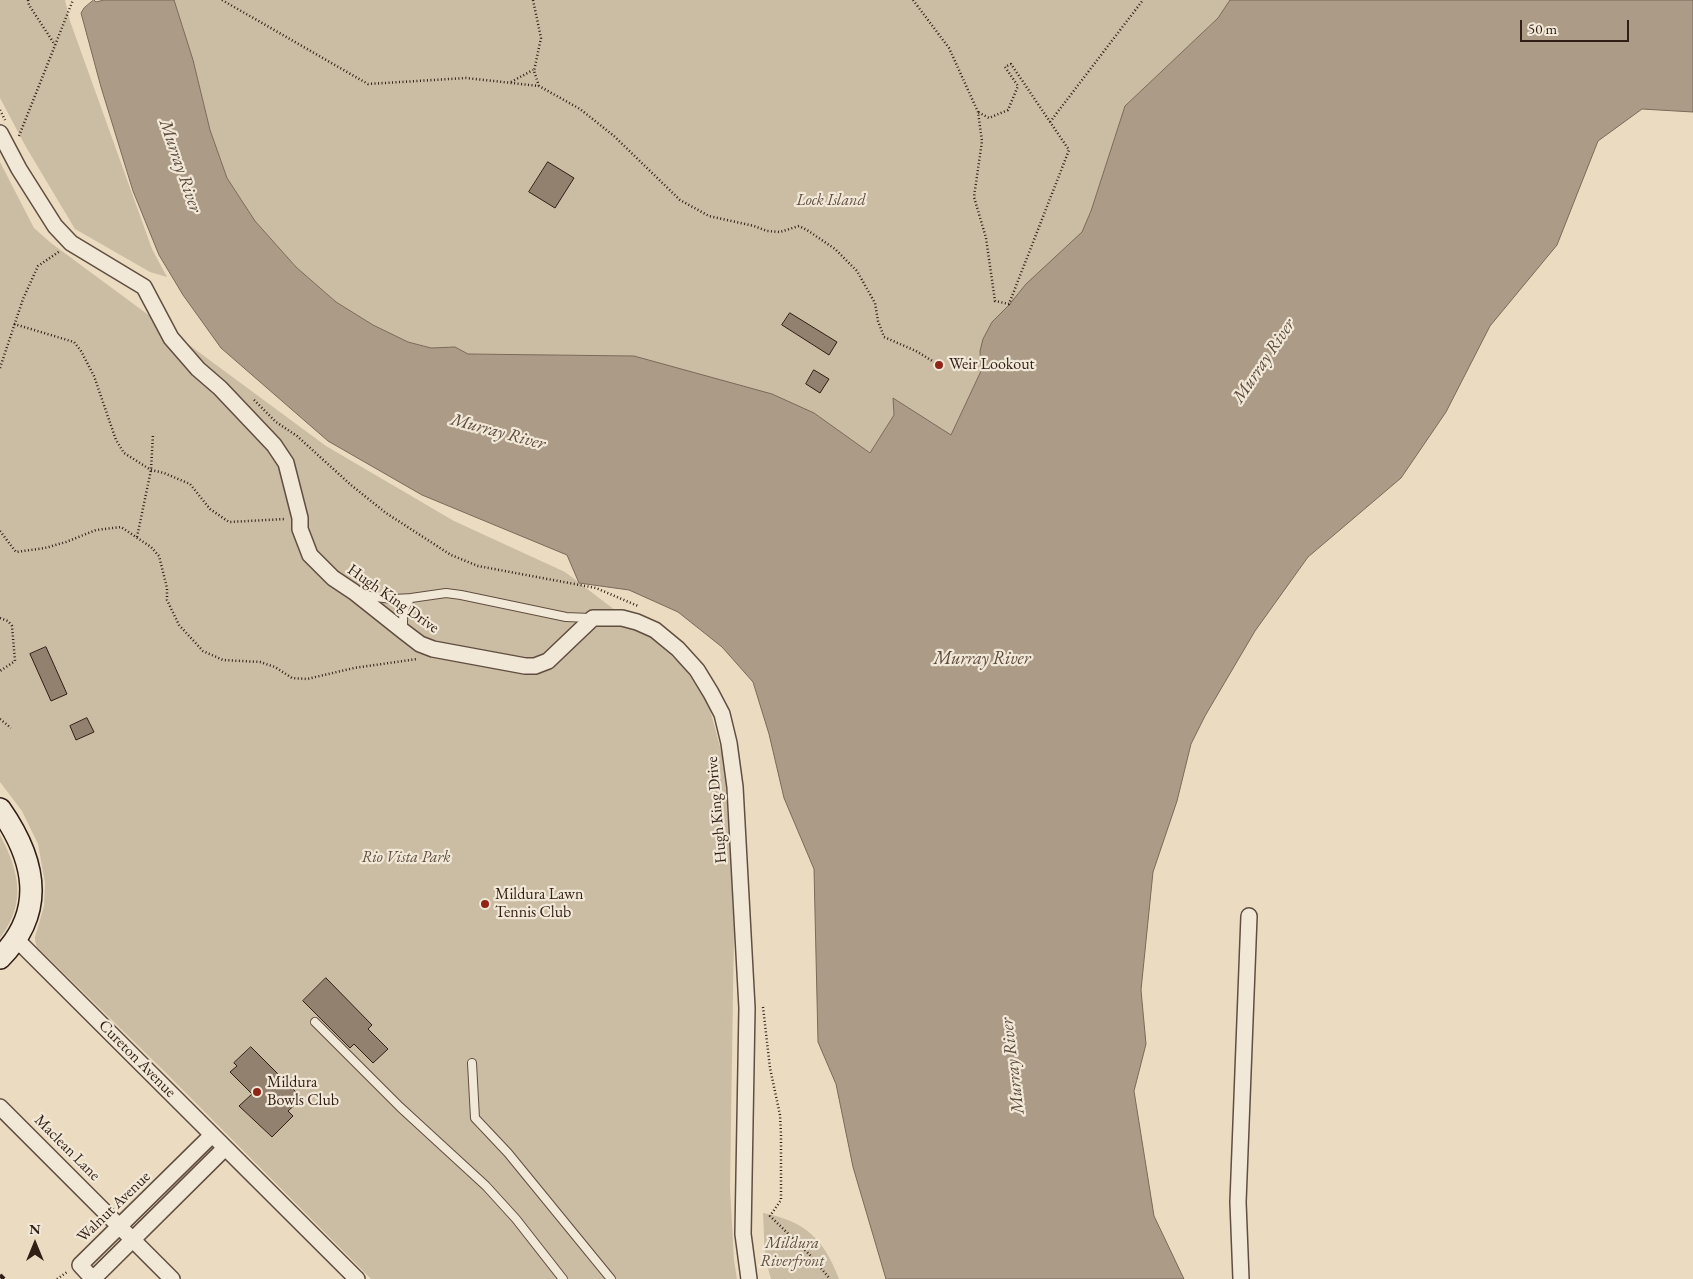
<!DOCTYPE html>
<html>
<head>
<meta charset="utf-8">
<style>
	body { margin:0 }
	#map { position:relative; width:1693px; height:1279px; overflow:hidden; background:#ebdcc1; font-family:"EB Garamond",serif }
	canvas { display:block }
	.north { position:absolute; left:10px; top:1219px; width:50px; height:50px; -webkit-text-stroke:4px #f2e8d7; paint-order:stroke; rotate:0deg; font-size:14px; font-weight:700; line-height:20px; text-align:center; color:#311e15 }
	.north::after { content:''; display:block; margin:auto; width:18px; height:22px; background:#311e15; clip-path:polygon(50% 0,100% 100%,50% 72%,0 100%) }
	.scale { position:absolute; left:1520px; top:20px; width:109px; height:22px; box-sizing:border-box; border:2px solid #311e15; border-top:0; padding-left:6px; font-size:15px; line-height:18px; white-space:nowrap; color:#311e15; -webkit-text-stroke:4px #f2e8d7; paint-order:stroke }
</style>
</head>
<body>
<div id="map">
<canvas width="1693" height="1279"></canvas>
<div class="north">N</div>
<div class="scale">50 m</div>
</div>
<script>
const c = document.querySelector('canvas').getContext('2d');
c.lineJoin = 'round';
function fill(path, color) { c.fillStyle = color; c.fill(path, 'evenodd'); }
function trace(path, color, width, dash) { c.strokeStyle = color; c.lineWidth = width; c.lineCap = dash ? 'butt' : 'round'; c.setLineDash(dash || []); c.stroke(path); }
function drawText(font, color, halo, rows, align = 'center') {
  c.font = font + ' "EB Garamond",serif'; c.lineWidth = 4.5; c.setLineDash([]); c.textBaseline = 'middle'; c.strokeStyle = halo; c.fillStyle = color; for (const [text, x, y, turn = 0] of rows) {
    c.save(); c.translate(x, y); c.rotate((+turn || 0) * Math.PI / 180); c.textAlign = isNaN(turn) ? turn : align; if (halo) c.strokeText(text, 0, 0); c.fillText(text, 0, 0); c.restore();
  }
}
const green = new Path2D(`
	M0 0H65L70 21 152 249 167 277 150 272 75 229 26 147 0 98Z
	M174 0H1230L1218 18 1125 106 1091 211 1082 233 992 322 980 351 981 371 951 436 893 398 894 415 870 453 814 413 634 356 468 354 455 347 431 348 408 342 373 325 336 302 296 267 255 221 227 178 210 130 193 60Z
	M0 162 34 228 51 243 326 446 454 521 565 572 649 636 684 667 709 706 725 765 734 931 730 1188 734 1260 737 1279H371L164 1071 37 947 35 941V937L44 906 45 883 38 844 22 811 0 782Z
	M0 835C19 871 27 903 0 938Z
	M763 1213C805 1221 824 1239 839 1279H771L765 1258Z`);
const water = new Path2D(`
	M94 0 96 2 104 0H174L193 60 210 130 227 178 255 221 296 267 336 302 373 325 408 342 431 348 455 347 468 354 634 356 772 394 814 413 870 453 894 415 893 398 951 435 981 371 980 351 983 339 992 322 1009 305 1026 284 1082 232 1091 211 1125 106 1218 18 1230 0H1693V112L1642 109 1598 141 1557 245 1490 326 1446 412 1401 478 1308 557 1255 631 1205 716 1191 744 1177 801 1153 872 1141 990 1146 1044 1134 1091 1154 1216 1184 1279H886L853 1167 836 1084 818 1042 814 869 784 798 769 734 753 682 722 647 678 612 629 590 579 583 567 555 422 495 328 441 221 348 183 295 159 255 133 191 101 87 81 13 84 8Z`);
const building = new Path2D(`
	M548 162 574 178 555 208 529 192Z
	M790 313 837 342 829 355 782 325Z
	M814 370 829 379 820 393 806 384Z
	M46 647 67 694 51 701 30 654Z
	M87 718 94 732 76 740 70 726Z
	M326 978 372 1025 368 1029 388 1049 373 1063 354 1044 350 1048 303 1001Z
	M251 1047 302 1098 288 1111 293 1116 272 1137 239 1106 252 1094 230 1072 237 1066 234 1063Z`);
const path = new Path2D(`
	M28 0 29 5 55 45
	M222 0 368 84 466 78 539 86 580 109 614 136 680 200 709 216 754 226 767 231 780 232 799 226 807 230 835 249 857 271 875 303 878 321 884 337 916 351 939 365
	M533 0 541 38 534 71 539 86
	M913 0 949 48 978 112 982 141 974 197 986 238 995 301 1009 304 1069 150 1011 64 1005 67 1018 86 1008 110 989 118 978 112
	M511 82 533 70
	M0 110 5 120
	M1050 122 1143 0
	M19 136 73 0
	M14 324 74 342 81 351 94 376 116 440 124 453 151 470 164 473 190 484 210 509 229 522 286 519
	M0 368 23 299 38 266 60 251
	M254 400 276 422 297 436 351 485 386 513 451 555 478 566 596 588 638 606
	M0 531 16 552 45 548 66 542 96 530 121 527 151 547 159 556 167 588V600L179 625 203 651 223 660 260 662 275 667 292 678 307 679 354 668 417 659
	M137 537 151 470 153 434
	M0 618 8 621 12 626 15 661 0 671
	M0 719 11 728
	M763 1007 770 1068 780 1115 781 1134V1200L770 1216 809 1254 830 1279
	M57 1279 67 1272`);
const lane = new Path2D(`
	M363 594C380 599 393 600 411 598
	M403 629C403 617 402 608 411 598L446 593 461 595 566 617 590 618
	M315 1022 400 1107 486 1186 516 1219 563 1279
	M472 1063 475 1118 508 1153 611 1279`);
const street = new Path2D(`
	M0 133 19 169 55 226 71 243 144 287 171 338 198 369 220 388 274 445 286 463 300 518V529L310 555 333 578 354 592 403 631 420 644 433 649 525 666H535L548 661 593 618H622L637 622 655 630 678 649 697 670 711 693 722 714 729 743 735 787 747 1008 743 1234 749 1279
	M16 939 357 1279
	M0 1107 172 1279
	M212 1135 80 1265 93 1279 225 1148
	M1241 1279 1238 1202 1249 916`);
const secondary = new Path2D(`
	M0 809C35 859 47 911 0 958`);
const rail = new Path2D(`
	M0 1275 4 1279`);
const markers = [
	[939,365,5,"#8f2418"],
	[485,904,5,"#8f2418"],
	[257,1092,5,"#8f2418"]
];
const parkNames = [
	["Lock Island",831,201],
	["Rio Vista Park",406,858],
	["Mildura",792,1244],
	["Riverfront",792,1262]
];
const poiNames = [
	["Weir Lookout",949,365],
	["Mildura Lawn",495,895],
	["Tennis Club",495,913],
	["Mildura",267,1083],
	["Bowls Club",267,1101]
];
const streetNames = [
	["Hugh King Drive",393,599,35],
	["Hugh King Drive",717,810,-95],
	["Cureton Avenue",137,1059,45],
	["Maclean Lane",67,1148,45],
	["Walnut Avenue",114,1207,-44]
];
const waterNames = [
	["Murray River",180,166,71],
	["Murray River",1264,361,-56],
	["Murray River",498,432,15],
	["Murray River",982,659],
	["Murray River",1013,1066,-97]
];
fill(green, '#cbbca4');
fill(water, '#ac9b87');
trace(water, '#7b6959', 1);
fill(building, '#92816e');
trace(building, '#311e15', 1);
trace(lane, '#604e40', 10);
trace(street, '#604e40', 18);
trace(secondary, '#311e15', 24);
trace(path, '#311e15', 2.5, [1, 2.5]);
trace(lane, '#f2e8d7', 8);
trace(street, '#f2e8d7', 15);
trace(secondary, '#f2e8d7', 21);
trace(rail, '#311e15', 4, [9, 9]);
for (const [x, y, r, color] of markers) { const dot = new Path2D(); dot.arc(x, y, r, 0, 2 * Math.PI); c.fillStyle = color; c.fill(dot); trace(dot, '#f2e8d7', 2); }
drawText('italic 16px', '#5f4d40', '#f2e8d7', parkNames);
drawText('16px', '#311e15', '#f2e8d7', poiNames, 'left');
drawText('16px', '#311e15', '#f2e8d7', streetNames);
drawText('italic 18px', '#5c4a3d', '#f2e8d7', waterNames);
</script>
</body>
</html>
